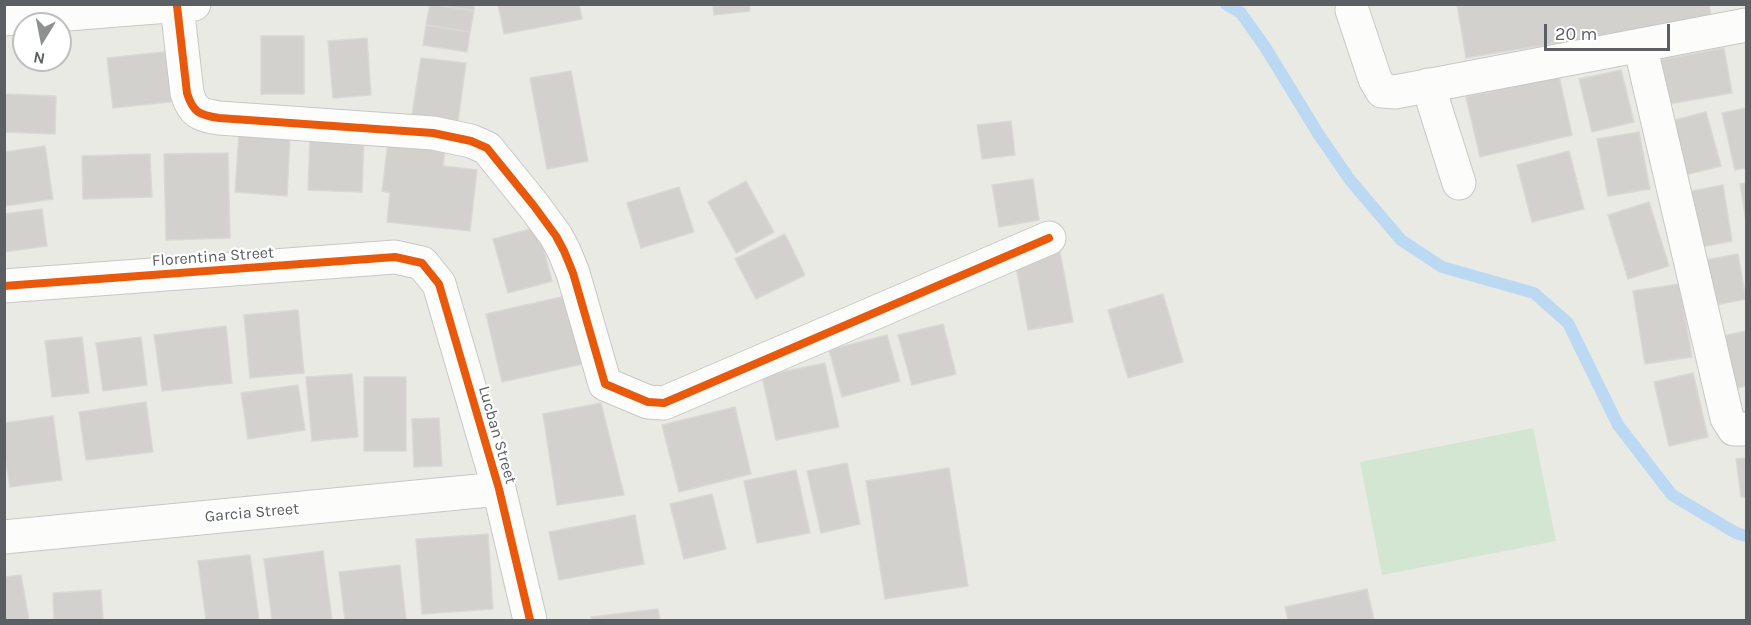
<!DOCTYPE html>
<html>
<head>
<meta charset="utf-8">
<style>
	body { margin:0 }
	#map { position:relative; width:1751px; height:625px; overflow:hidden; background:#eaeae5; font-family:Karla,sans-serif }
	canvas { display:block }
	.frame { position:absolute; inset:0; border:6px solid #5b5e62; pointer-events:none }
	.north { position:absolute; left:12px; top:12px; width:60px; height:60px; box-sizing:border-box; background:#fff; border:2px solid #bdbfc0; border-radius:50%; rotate:190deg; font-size:16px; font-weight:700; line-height:24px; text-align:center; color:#5b5e62 }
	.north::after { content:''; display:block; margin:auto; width:21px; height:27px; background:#8d8f90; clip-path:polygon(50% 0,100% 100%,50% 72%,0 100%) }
	.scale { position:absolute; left:1544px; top:24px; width:126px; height:27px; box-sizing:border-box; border:3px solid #5b5e62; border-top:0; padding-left:8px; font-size:18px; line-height:21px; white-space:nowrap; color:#5b5e62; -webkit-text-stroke:4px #fff; paint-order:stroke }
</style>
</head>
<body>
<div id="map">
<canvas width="1751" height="625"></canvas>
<div class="frame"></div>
<div class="north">N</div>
<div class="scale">20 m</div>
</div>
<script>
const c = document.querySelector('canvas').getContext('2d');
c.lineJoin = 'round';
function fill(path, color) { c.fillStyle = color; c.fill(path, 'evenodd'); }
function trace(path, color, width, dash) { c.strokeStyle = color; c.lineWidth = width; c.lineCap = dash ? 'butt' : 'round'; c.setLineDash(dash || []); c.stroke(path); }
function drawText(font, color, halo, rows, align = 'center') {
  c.font = font + ' Karla,sans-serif'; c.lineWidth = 4.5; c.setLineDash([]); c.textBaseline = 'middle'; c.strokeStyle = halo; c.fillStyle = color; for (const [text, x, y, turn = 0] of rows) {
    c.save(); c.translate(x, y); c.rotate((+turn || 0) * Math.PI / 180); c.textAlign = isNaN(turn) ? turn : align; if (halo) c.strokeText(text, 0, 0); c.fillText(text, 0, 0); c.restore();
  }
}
const green = new Path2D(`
	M1533 428 1556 541 1382 575 1360 462Z`);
const stream = new Path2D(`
	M1226 4 1241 13 1265 47 1319 135 1350 180 1401 240 1442 267 1534 293 1568 323 1618 425 1672 495 1736 533 1746 536`);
const building = new Path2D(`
	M430 4 474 11 470 32 426 25Z
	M433 4H474V11Z
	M498 4H579L582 19 504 34Z
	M713 4H749L750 11 714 15Z
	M1457 4H1709L1711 17 1466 58Z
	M426 25 470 32 467 52 423 45Z
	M261 36H304V94H261Z
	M367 38 371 95 333 98 328 41Z
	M1724 48 1732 93 1669 104 1660 60Z
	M173 51 179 101 113 108 107 58Z
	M421 58 466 63 458 121 412 114Z
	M1621 70 1634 122 1592 132 1579 79Z
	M571 71 588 161 547 169 530 78Z
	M1559 76 1572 135 1480 157 1466 97Z
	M4 94 56 96 55 134 4 132Z
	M1746 108V168L1735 170 1722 113Z
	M1706 112 1721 166 1685 175 1671 121Z
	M1011 121 1015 155 982 159 977 125Z
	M1639 132 1650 189 1608 196 1597 139Z
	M239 134 290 137 287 196 235 192Z
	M389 134 446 141 443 166 477 170 470 231 387 222 390 193 382 191Z
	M310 136 364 137 362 192 308 190Z
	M45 146 53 199 5 206 4 152Z
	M1569 151 1584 209 1532 222 1517 165Z
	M228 153 230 238 166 240 164 154Z
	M150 154 152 197 83 199 82 156Z
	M1033 179 1039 220 999 227 992 185Z
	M746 181 774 232 736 253 708 202Z
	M1746 183V221L1740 184Z
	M1723 185 1732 241 1696 248 1687 192Z
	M679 187 694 232 641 248 627 203Z
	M1649 202 1669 266 1628 279 1608 215Z
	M42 209 47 246 4 252V214Z
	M538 227 552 281 508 293 493 239Z
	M785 234 805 275 756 299 735 259Z
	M1060 252 1073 322 1028 330 1015 261Z
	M1738 254 1746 299 1710 306 1700 261Z
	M1679 284 1692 357 1645 364 1633 291Z
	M1163 294 1183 362 1128 378 1108 310Z
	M570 295 587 363 502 382 486 314Z
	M298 310 304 373 250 378 244 315Z
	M943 324 956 374 912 385 898 335Z
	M226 326 232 383 162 391 154 335Z
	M1746 331V386L1728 390 1718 337Z
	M887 335 900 381 842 397 829 350Z
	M82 337 89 393 52 397 45 341Z
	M141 337 147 385 103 391 96 343Z
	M825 363 839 427 776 440 762 376Z
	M1693 373 1708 437 1669 446 1654 382Z
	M352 374 358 437 312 441 306 377Z
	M364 377H406V451H364Z
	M298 385 305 430 248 439 241 393Z
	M146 402 153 452 86 460 79 412Z
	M601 403 624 495 557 505 543 414Z
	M735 407 751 474 679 492 662 425Z
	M53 416 62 480 10 487 4 451V423Z
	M439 418 442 466 414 467 412 419Z
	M1746 458V497H1741L1736 459Z
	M847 463 860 524 821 533 807 471Z
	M949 468 968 586 885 599 866 481Z
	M796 470 810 533 757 543 744 481Z
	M712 494 726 549 684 559 670 504Z
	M635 515 644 564 559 580 549 532Z
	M488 534 493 609 422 614 416 539Z
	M323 551 332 620H272L264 559Z
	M250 555 259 620H206L198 561Z
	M400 565 406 620H345L339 572Z
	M21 575 29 620H4V577Z
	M1367 589 1374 620H1288L1285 607Z
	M101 590 103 620H54L53 593Z
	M658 609 660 620H592L591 617Z`);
const minor = new Path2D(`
	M177 6 187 93C193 113 200 115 219 118L433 133 471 141 487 148 534 206 556 236 564 251 573 273 605 384 648 402 664 403 1049 238
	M1352 10 1375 79 1382 91 1395 92 1746 25
	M4 19 194 4
	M1640 45 1727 418 1734 429H1746
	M1428 85 1459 183
	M4 286 395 257 422 263 439 284 499 489 530 620
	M4 537 499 489`);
const cycleway = new Path2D(`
	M177 6 187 93C193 113 200 115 219 118L433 133 471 141 487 148 534 206 556 236 564 251 573 273 605 384 648 402 664 403 1049 238
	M4 286 395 257 422 263 439 284 499 489 530 620`);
const streetNames = [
	["Florentina Street",213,257,-4],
	["Lucban Street",497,435,74],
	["Garcia Street",252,513,-5]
];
fill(green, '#d3e6d2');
trace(stream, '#bbd9f2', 12);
fill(building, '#d2d1ce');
trace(building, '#dad8d4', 1.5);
trace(minor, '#c7c7c7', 35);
trace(minor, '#fcfcfb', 33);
trace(cycleway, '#e8590c', 8);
drawText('16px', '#5b5e62', '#fff', streetNames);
</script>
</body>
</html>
